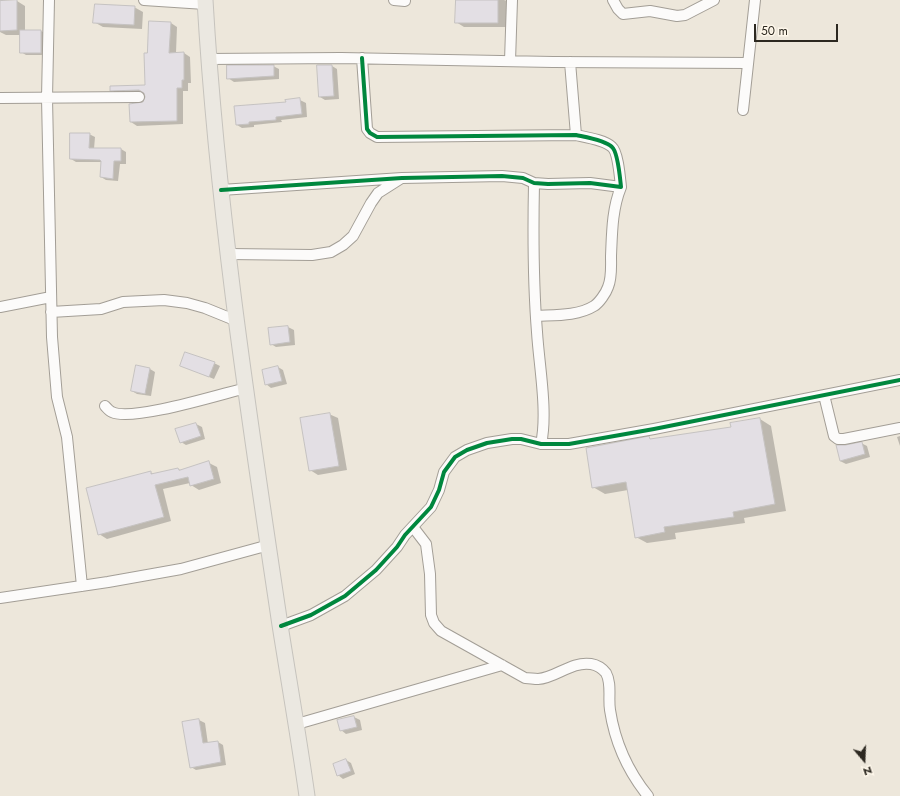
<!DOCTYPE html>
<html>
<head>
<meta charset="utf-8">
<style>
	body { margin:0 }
	#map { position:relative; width:900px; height:796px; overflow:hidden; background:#ede7db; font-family:Jost,sans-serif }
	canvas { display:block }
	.north { position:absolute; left:844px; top:740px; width:40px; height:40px; -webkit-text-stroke:3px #fef7ea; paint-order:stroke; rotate:161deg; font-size:11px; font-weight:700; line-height:16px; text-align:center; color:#2c2820 }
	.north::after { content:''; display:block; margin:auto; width:14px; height:18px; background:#2c2820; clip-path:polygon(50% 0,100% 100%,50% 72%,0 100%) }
	.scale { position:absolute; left:754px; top:24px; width:84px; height:18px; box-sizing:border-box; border:2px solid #2c2820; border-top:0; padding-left:5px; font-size:12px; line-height:14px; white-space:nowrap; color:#2c2820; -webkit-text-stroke:3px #fef7ea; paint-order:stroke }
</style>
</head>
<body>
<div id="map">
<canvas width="900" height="796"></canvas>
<div class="north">N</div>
<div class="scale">50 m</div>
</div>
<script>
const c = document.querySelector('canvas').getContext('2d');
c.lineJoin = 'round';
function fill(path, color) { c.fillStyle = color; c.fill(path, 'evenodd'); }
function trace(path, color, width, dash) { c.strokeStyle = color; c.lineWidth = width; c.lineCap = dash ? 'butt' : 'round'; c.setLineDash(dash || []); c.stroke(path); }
const shadow = new Path2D(`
	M457 0H504L507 1 506 27H464L456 22Z
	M17 1 25 6V31H41L47 34V55H26L21 52V35H6L0 32V2Z
	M134 7 143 12 142 29 103 27 94 22Z
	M171 23 177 27 176 53H184L190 57 191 83H188V91H183V124L137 126 131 122 147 97 145 94H118L111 90 146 86 148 54Z
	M273 66 279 69V79L234 82 228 78Z
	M332 66 337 69 339 99 325 100 320 97Z
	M300 100 306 103 307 117 281 120 282 122 254 125V127L242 128 237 125 287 102 286 101Z
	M89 134 95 137 94 149H121L126 152V164H120L118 181 106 180 101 177 102 162H76L71 159Z
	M288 327 294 330 295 345 276 347 271 344Z
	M214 363 220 366 214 379 181 366Z
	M278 367 283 370 287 384 271 388 266 384Z
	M150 369 155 372 151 396 137 394 132 391Z
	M329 414 338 418 347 470 318 475 310 470Z
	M760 419 771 426 786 511 744 518 745 523 675 533 676 539 647 543 636 537 628 490 605 494 593 487 649 438 652 440 732 428Z
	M196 424 202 427 205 439 186 445 181 442 177 430Z
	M900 436V446L897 437Z
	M861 443 867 446 870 457 846 464 840 461Z
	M209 463 217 467 221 483 199 490 191 485 190 483 163 489 171 521 107 539 99 534 150 472 154 474 178 469 181 470Z
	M354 717 360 720 362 730 346 734 341 730Z
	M199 720 205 723 208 744 218 742 223 745 226 765 196 770 191 767 183 723Z
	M346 760 351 763 355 774 343 779 338 775Z`);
const building = new Path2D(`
	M17 0V30L0 31V1Z
	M456 0H498V23H455Z
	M95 4 135 6 134 25 93 23Z
	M149 21 171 22 169 53 184 52V80H182V88H177V121L130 122 129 104 143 102 145 97 144 93 139 90 110 91V86L145 85 144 53H147Z
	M20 30H41V53H20Z
	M227 65H274V76L227 79Z
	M317 65H332L334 96 319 97Z
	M300 98 302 114 276 117V120L249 122V124L236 125 234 106 286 102 285 100Z
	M70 133H90L89 148H121V161H114L113 179 100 177 101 161 100 160 70 159Z
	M288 326 290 342 270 345 268 328Z
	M185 352 215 362 209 377 180 366Z
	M136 365 150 368 145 394 131 391Z
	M278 366 282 381 265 385 262 370Z
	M330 413 339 466 309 471 300 418Z
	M760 418 775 504 733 512 734 517 664 527 665 532 635 538 626 482 592 488 586 448 649 436 650 439 731 427 730 423Z
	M196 423 201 436 180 443 175 429Z
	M862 442 865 454 840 461 836 445H845Z
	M209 461 214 479 190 486 188 477 155 485 164 517 98 535 86 488 151 471V474L178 468 179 470Z
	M354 716 357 727 340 731 337 720Z
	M199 719 203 743 218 741 221 762 190 768 182 722Z
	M346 759 351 771 337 776 333 764Z`);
const minor = new Path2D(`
	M49 0 47 98 52 337 57 397 67 437 82 586
	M144 0 205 4
	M394 0 405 1
	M613 0 618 9 623 14 650 11 677 16 685 15 714 0
	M208 59 341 58 553 62 748 63
	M510 61 512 0
	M570 62 576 135
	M0 98 139 97
	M743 110 755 0
	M534 183C533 232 533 282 537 332 539 365 548 412 541 444
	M221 190 402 178 502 176 523 178 534 183 548 184 590 183 621 187C620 178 618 152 612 147 605 140 585 137 576 135L377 137 370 133 367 129 362 58
	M229 254 312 255 331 252 343 245 353 236 371 203 378 193 400 179
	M0 307 51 297
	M51 312 101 309 123 302 164 300 187 303 205 308 237 321
	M537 316C555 315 578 316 594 306 599 303 606 293 608 287 612 278 611 266 611 256 612 233 612 209 621 187
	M824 395 834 436 838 439H844L900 428
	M105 406C107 408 109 411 112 412 132 422 221 394 246 388
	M413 527 426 544 430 574 431 615 434 623 441 631 525 678C529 678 534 679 538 679 556 678 571 661 591 664 597 665 602 668 606 673 612 684 608 698 610 710 615 743 627 770 648 796
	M0 598 108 582 181 569 269 545
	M281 626 311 615 345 596 376 570 397 547 405 535 431 507 439 490 444 472 455 457 467 450 487 443 512 439H521L541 444H569L654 429 900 380
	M297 724 502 665`);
const primary = new Path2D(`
	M205 0C217 209 249 417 280 625 289 682 299 739 307 796`);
const cycleway = new Path2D(`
	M221 190 402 178 502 176 523 178 534 183 548 184 590 183 621 187C620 178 618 152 612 147 605 140 585 137 576 135L377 137 370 133 367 129 362 58
	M281 626 311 615 345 596 376 570 397 547 405 535 431 507 439 490 444 472 455 457 467 450 487 443 512 439H521L541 444H569L654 429 900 380`);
fill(shadow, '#0003');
fill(building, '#e3dfe4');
trace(building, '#c5c2c1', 1);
trace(minor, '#a39e96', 12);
trace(primary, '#c6c3bd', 17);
trace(minor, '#fcfbfa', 10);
trace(primary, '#ebe8e1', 15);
trace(cycleway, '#00873e', 4);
</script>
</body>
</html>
